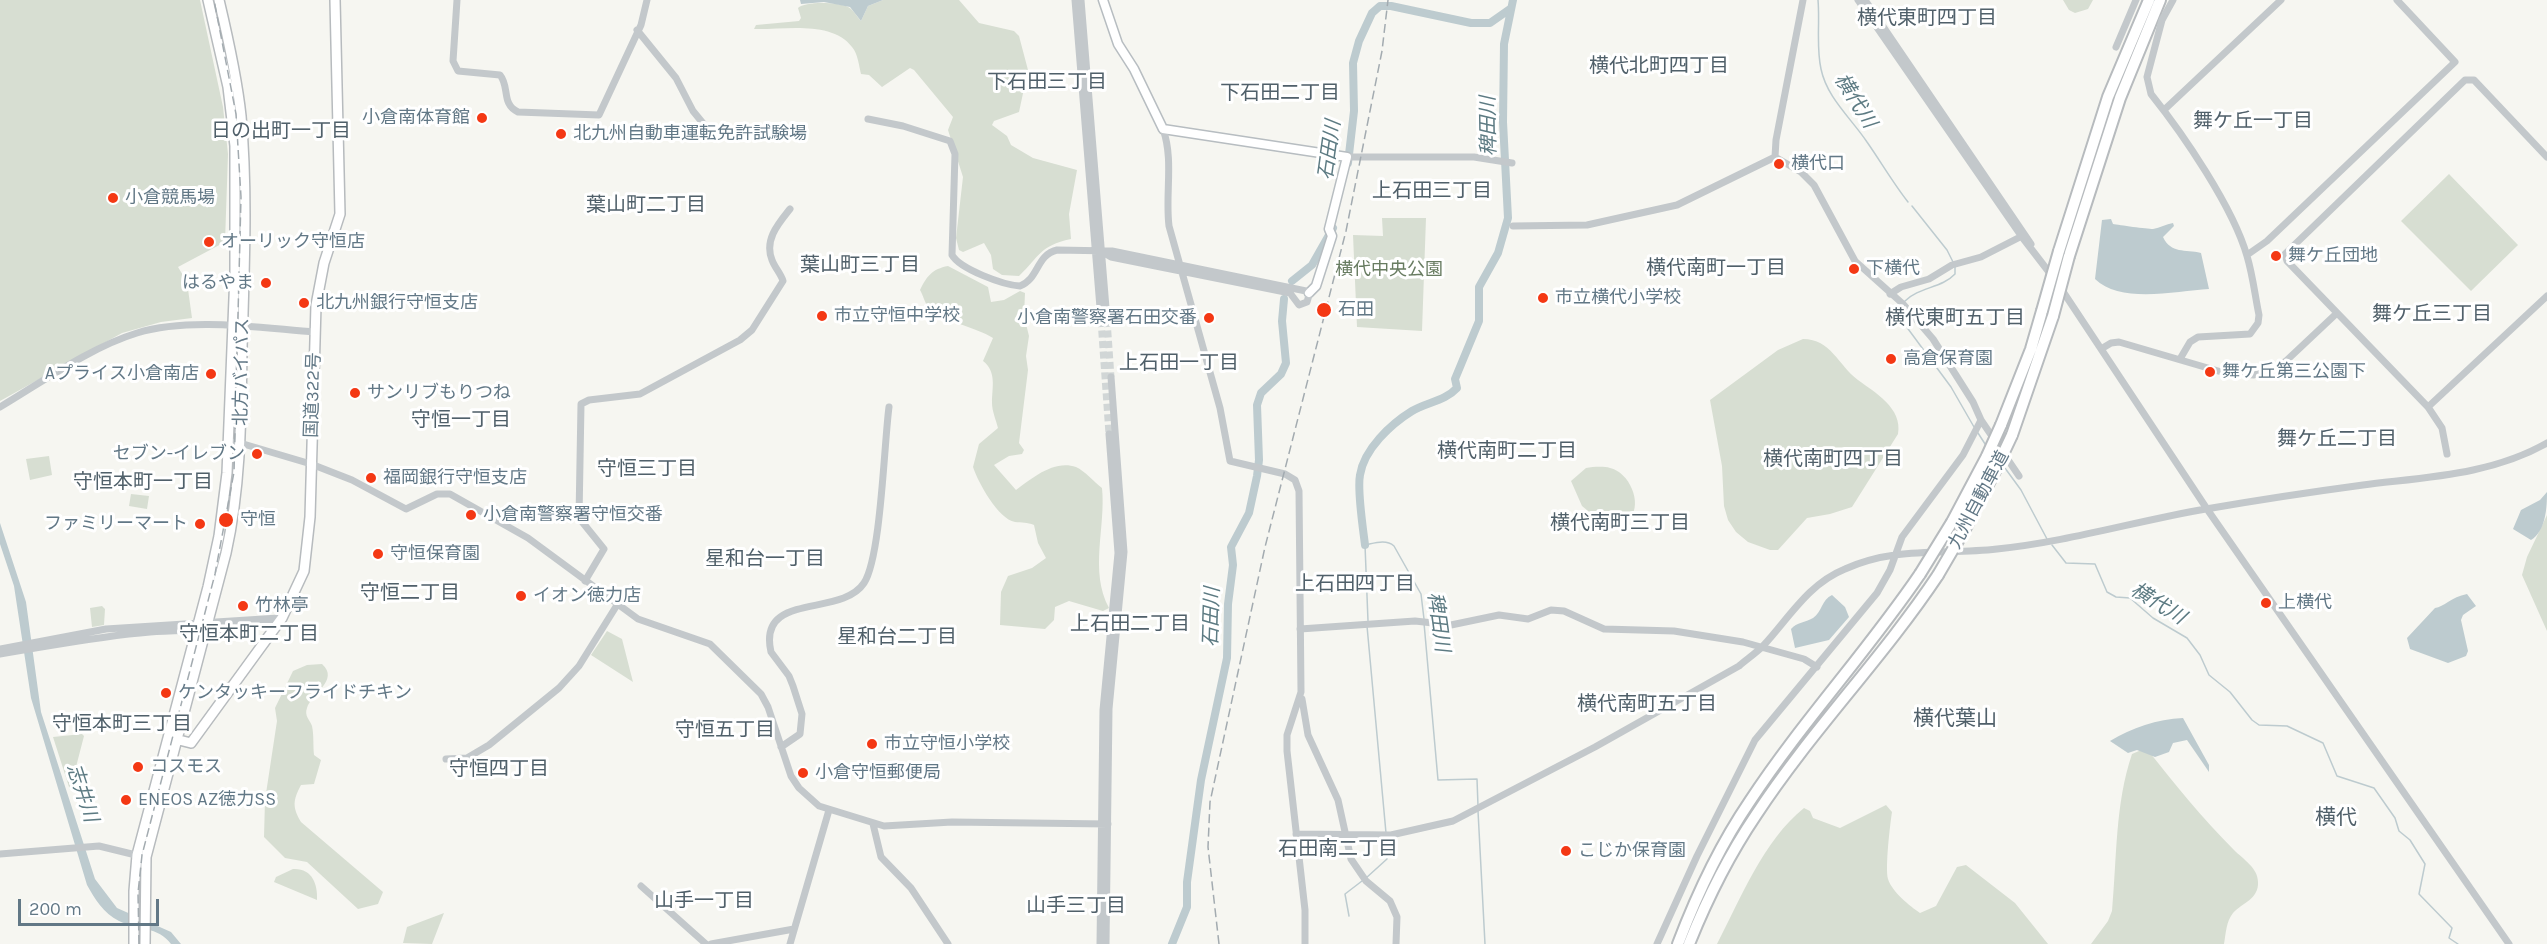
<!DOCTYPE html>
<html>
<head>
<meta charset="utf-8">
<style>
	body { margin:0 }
	#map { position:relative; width:2547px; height:944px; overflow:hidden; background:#f6f6f1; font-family:Karla,sans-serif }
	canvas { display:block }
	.scale { position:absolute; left:18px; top:899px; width:141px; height:27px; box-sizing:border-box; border:3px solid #627886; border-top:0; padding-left:8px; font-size:18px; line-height:21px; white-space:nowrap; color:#627886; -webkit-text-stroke:4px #fff; paint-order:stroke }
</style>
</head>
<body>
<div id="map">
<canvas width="2547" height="944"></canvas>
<div class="scale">200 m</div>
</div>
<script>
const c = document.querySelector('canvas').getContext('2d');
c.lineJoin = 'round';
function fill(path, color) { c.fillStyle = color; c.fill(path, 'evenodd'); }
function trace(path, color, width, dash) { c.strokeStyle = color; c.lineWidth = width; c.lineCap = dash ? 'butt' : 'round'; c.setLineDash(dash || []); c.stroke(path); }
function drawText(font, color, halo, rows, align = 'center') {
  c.font = font + ' Karla,"Noto Sans JP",sans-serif'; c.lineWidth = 6; c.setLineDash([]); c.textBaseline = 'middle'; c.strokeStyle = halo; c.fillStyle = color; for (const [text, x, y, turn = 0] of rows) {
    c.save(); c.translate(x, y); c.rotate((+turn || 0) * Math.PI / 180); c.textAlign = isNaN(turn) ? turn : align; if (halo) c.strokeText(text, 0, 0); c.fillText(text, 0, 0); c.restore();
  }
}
const green = new Path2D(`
	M0 0H200L223 107 228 154 225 242 178 267 187 282 192 318 161 322 122 333 0 401Z
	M883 0H959L979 23 1014 31 1019 36 1028 70 1019 112 994 121 992 125 1007 136 1011 145 1033 158 1077 170 1069 214 1071 239C1039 246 1040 256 1019 276L1002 275 993 269 991 255 984 243 963 252 959 250 956 238 963 177 948 130 953 117 914 70 910 68 882 87 869 75 861 74C859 66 858 54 852 47 832 20 783 30 754 29L756 25 799 21 801 18 798 8C805 1 838 2 848 7 853 9 857 17 861 21L868 6Z
	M2063 0H2093L2088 9 2075 13 2069 10Z
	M2449 174 2518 245 2471 291 2401 221Z
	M1382 218H1426L1422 331 1357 327 1353 235 1383 236Z
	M948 266 988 287 991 302 1004 300 1020 291 1025 293 1024 316 1029 336 1026 356 1028 370 1019 443 1024 450 1022 454 1009 456 994 465 1016 490C1031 479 1054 459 1076 467 1085 471 1094 482 1102 488 1106 527 1089 571 1109 608L1103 611 1069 601 1055 607 1054 620 1045 629 1000 625 1001 592 1008 576 1032 568 1046 558 1038 543 1034 525C1027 522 1022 523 1015 522 998 519 978 482 973 467L979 444 998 428C996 420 992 411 992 403 992 387 997 372 983 361L993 338C976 327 940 321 928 307 925 303 923 295 920 290 927 276 932 269 948 266Z
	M1803 339C1831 339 1838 365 1858 380 1874 392 1903 408 1898 434L1852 507 1830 514 1807 518 1778 550H1770L1748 542 1736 532 1728 520 1724 506 1722 466 1710 400 1778 350Z
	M49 456 52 475 30 480 26 459Z
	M1586 468C1593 467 1603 466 1610 468 1629 472 1643 503 1630 518L1605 525 1582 506 1571 481Z
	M131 494 149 496 147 509 129 506Z
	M2547 515V631L2522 575 2527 557Z
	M102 606 105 609 104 625 92 627 90 608Z
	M607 631 622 639 633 682 591 655Z
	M307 665 322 664C340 680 311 694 307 708 304 716 310 720 312 726 314 735 313 746 314 755L321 760 314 784 301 785C293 800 292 807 301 822L383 892 378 904 358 909 307 862 285 858 264 837 265 800 277 721 275 708 293 671Z
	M82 734 84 736 70 790 53 737Z
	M2146 748C2174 783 2202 818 2234 850 2243 859 2258 868 2258 882 2259 899 2242 903 2233 913 2226 922 2226 933 2224 944H2091L2108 921 2112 911C2117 858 2115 804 2132 754Z
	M1886 805 1892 812C1890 825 1885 868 1888 879 1892 892 1910 906 1920 913L1936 906 1957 867 1966 865 2015 903 2048 944H1717C1741 898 1763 841 1804 808L1810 811 1813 818 1840 828Z
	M293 869C312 868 318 884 317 900L274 882 276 877Z
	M444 913 432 944 403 943 407 927Z`);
const water = new Path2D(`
	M800 0H883L868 6 861 21 850 7 824 2 801 4Z
	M2111 219 2113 224C2119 225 2147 229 2153 229 2160 228 2166 224 2173 223L2174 226 2163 237C2171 254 2185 249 2201 253L2209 289C2176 291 2120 304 2095 279L2102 220Z
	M2547 492C2547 507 2546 531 2531 540L2513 529 2521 510 2540 500Z
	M0 523 26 602 41 712 95 879 117 908 171 932 181 944H171C159 927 136 929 119 921 103 913 95 899 87 885L31 698 14 586 0 544Z
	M2467 594 2476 606 2463 615 2461 620 2468 651 2466 656 2448 663 2410 649 2407 638 2435 608C2444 607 2451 597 2467 594Z
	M1832 595 1845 607 1849 617 1829 640 1795 648 1791 629C1797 622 1805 623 1813 618 1822 612 1822 599 1832 595Z
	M2183 718 2209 765V772L2187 740 2173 743 2169 752 2155 757 2137 750 2128 753 2110 741C2132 728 2157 719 2183 718Z`);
const stream = new Path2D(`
	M1818 0C1820 23 1816 47 1821 69 1827 98 1851 118 1867 142 1881 162 1893 183 1908 202
	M1912 206 1947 250 1953 262
	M1905 301C1919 287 1942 288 1955 274V267
	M1900 307 1898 313 1900 318 1951 387 1974 427
	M1978 433 1987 447
	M2002 464 2021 490 2047 539
	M2052 545 2066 563 2095 564 2107 592 2116 597 2130 598 2153 618 2187 638 2200 655 2209 675 2230 692 2252 720 2259 725 2287 726 2323 743 2337 776 2374 788 2395 818 2399 831 2410 840 2425 864 2419 894 2452 928 2449 938 2458 944
	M1368 621 1365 545C1375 543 1386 539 1394 546L1421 594 1424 619
	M1424 623 1438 780 1477 779 1478 806
	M1367 626 1386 833
	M1478 811 1485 944
	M1366 878 1387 859 1386 838
	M1349 916 1345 894 1362 881`);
const river = new Path2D(`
	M1348 163 1354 111 1353 63 1359 41 1372 13 1380 6H1391L1471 23H1490L1510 9
	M1292 281 1312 265 1333 228
	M1365 545C1363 528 1357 490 1360 475 1364 449 1391 424 1412 411 1427 402 1445 401 1457 388L1455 379 1479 321V287L1498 253 1508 218 1503 122 1504 44 1513 0
	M1172 944 1187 907V882L1201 780 1227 658 1228 604 1233 565 1231 547 1249 513 1257 476 1259 460 1257 405 1261 393 1281 374 1286 363 1282 321 1284 299`);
const tertiaryTunnel = new Path2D(`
	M1101 320 1109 434
	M1107 320 1111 377`);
const tertiary = new Path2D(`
	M457 0 453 61 458 71 500 75C510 87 501 104 518 112L599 115 641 25 647 0
	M1075 0 1101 320
	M1081 0 1107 320
	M1858 0 2022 237 2052 276
	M1865 0 2031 244
	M2173 0 2162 20 2147 77 2151 94C2183 134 2233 207 2247 256 2253 276 2255 296 2259 315L2258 323 2250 334 2198 337 2190 342 2180 359
	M637 30 676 78 693 111 711 133
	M2116 47 2136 0
	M2164 110 2281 0
	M868 119 903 126 950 141 955 154 952 255C960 269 1003 285 1020 286 1039 279 1036 255 1057 250L1112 251 1306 291 1309 295 1307 302 1299 305 1290 293 1111 257 1101 251
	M1163 129C1174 160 1165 194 1169 226L1220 408 1230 461 1285 474 1295 480 1299 491 1301 692 1287 735V751L1305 910V944
	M1347 157H1474L1512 163
	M1775 157 1801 172 1814 185 1855 261 1903 304 1933 339 1973 402 1981 420 2019 476
	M1775 157 1776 140 1803 0
	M1513 226 1587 225 1677 205 1775 157
	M2247 255 2267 241 2455 62 2397 0
	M2060 287 2207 509 2509 944
	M1890 294 1901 287 1929 279 1952 265 1981 257 2024 235
	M2101 349 2111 343 2119 342 2225 373 2254 375 2270 370 2286 361 2337 313
	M0 407C42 382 91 347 137 333 190 317 260 328 315 332
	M2428 407 2547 296
	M229 442 240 443 311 464 352 480 406 509 437 494H450L528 538 638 619 710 644 761 694 768 707 791 776 799 788 819 806 884 826 952 822 1108 824
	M2447 454 2442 428 2428 407 2287 261 2285 254 2465 80H2474L2547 157
	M585 581 604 549 579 518 581 404 589 400 640 394 740 340 752 330 783 281C781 274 775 268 772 260 764 240 778 224 790 209
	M1300 629 1415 621 1451 625 1499 615 1528 619 1551 610 1564 611 1604 629 1674 631 1743 642 1804 659 1817 667
	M0 649 106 629 279 618
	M0 654C50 646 99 636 150 632 189 629 247 633 282 618
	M1302 699 1308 735 1338 800 1351 859 1366 881 1390 901 1397 917 1396 944
	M781 747 800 734 802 714 793 686 789 676 771 652C757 591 841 618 864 583 881 557 884 444 889 407
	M446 759 467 758 489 745 559 688 579 666 617 605
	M873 824 881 857 911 888 948 944
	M1296 834 1391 835 1453 821 1595 747 1739 666C1747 659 1756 653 1763 646 1789 618 1808 584 1845 569 1896 546 1944 555 1997 549 2067 542 2136 521 2206 509 2258 500 2311 492 2363 485 2426 477 2491 475 2547 443
	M0 854 99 846 140 856
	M641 886 706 944
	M711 944 794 929
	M790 944 829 810
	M1100 944 1103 710 1118 553 1109 434
	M1106 944 1109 709 1124 552 1111 377
	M1657 944 1697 856 1755 740 1877 593 1890 570 1902 537 1963 455 1981 420`);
const secondary = new Path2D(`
	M1103 0 1118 44 1134 69 1163 129 1347 157 1329 229 1332 236 1316 286 1309 293`);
const trunk = new Path2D(`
	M171 738 191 743 282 618 304 571 310 517 316 305 324 263 340 214 335 0
	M134 944V891L137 855 208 587 219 536 227 473 235 273V146L228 87 208 0
	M145 944 146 857 226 553C241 486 241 417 242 349 244 271 248 194 241 116 237 77 228 38 219 0`);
const motorway = new Path2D(`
	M2059 251 2108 97 2149 0
	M2069 256 2120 98 2160 0
	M2001 425 2031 349 2042 311
	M2012 435 2053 316
	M1952 522 1987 456
	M1966 527 1996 469
	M1678 944C1697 894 1720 845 1750 801 1802 722 1867 652 1920 574
	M1689 944C1707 899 1729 855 1756 815 1811 731 1882 659 1938 575`);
const rail = new Path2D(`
	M139 944 138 893 142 855 215 574 234 472 241 197 236 114 214 0
	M1219 944 1208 847 1210 802 1265 547 1346 231 1382 51 1388 0`);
const motorwayBridge = new Path2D(`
	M2042 311 2059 251
	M2053 316 2069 256
	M1987 456 2001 425
	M1996 469 2012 435
	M1920 574 1952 522
	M1938 575 1966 527`);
const markers = [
	[482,118,6,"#f43814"],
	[561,134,6,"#f43814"],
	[1779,164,6,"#f43814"],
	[113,198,6,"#f43814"],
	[209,242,6,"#f43814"],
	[2276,256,6,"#f43814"],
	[1854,269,6,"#f43814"],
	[266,283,6,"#f43814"],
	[1543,298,6,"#f43814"],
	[304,303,6,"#f43814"],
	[1324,310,8,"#f43814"],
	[822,316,6,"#f43814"],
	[1209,318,6,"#f43814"],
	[1891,359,6,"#f43814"],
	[2210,372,6,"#f43814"],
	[211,374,6,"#f43814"],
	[355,393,6,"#f43814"],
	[257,454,6,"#f43814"],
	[371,478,6,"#f43814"],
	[471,515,6,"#f43814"],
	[226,520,8,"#f43814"],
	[200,524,6,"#f43814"],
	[378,554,6,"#f43814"],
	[521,596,6,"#f43814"],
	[2266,603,6,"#f43814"],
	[243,606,6,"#f43814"],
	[166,693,6,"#f43814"],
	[872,744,6,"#f43814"],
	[138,767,6,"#f43814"],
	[803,773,6,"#f43814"],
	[126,800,6,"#f43814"],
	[1566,851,6,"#f43814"]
];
const poiNames = [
	["小倉南体育館",470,118,"right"],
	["北九州自動車運転免許試験場",573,134],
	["横代口",1791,164],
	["小倉競馬場",125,198],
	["オーリック守恒店",221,242],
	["舞ケ丘団地",2288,256],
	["下横代",1866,269],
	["はるやま",254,283,"right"],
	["市立横代小学校",1555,298],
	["北九州銀行守恒支店",316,303],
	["石田",1338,310],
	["市立守恒中学校",834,316],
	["小倉南警察署石田交番",1197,318,"right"],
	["高倉保育園",1903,359],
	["舞ケ丘第三公園下",2222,372],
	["Aプライス小倉南店",199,374,"right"],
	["サンリブもりつね",367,393],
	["セブン-イレブン",245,454,"right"],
	["福岡銀行守恒支店",383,478],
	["小倉南警察署守恒交番",483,515],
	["守恒",240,520],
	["ファミリーマート",188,524,"right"],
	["守恒保育園",390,554],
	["イオン徳力店",533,596],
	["上横代",2278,603],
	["竹林亭",255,606],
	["ケンタッキーフライドチキン",178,693],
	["市立守恒小学校",884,744],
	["コスモス",150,767],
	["小倉守恒郵便局",815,773],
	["ENEOS AZ徳力SS",138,800],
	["こじか保育園",1578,851]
];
const parkNames = [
	["横代中央公園",1389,270]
];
const streetNames = [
	["北方バイパス",242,372,-89],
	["国道322号",313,395,-88],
	["九州自動車道",1979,500,-62]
];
const neighbourhoodNames = [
	["横代東町四丁目",1927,18],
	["横代北町四丁目",1659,66],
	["下石田三丁目",1047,82],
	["下石田二丁目",1280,93],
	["舞ケ丘一丁目",2253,121],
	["日の出町一丁目",281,131],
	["上石田三丁目",1432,191],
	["葉山町二丁目",646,205],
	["葉山町三丁目",860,265],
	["横代南町一丁目",1716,268],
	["舞ケ丘三丁目",2432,314],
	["横代東町五丁目",1955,318],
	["上石田一丁目",1179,363],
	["守恒一丁目",461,420],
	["舞ケ丘二丁目",2337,439],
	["横代南町二丁目",1507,451],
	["横代南町四丁目",1833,459],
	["守恒三丁目",647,469],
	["守恒本町一丁目",143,482],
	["横代南町三丁目",1620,523],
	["星和台一丁目",765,559],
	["上石田四丁目",1355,584],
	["守恒二丁目",410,593],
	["上石田二丁目",1130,624],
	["守恒本町二丁目",249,634],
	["星和台二丁目",897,637],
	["横代南町五丁目",1647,704],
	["守恒本町三丁目",122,724],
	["守恒五丁目",725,730],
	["守恒四丁目",499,769],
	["石田南二丁目",1338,849],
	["山手一丁目",704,901],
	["山手三丁目",1076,906]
];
const waterNames = [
	["横代川",1855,101,58],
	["稗田川",1489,126,-91],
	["石田川",1330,150,-82],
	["横代川",2158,604,32],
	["石田川",1212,617,-88],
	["稗田川",1438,622,82],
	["志井川",82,793,72]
];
const quarterNames = [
	["横代葉山",1955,719],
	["横代",2336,818]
];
fill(green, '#d7ded2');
fill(water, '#bdcbcf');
trace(stream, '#bdcbcf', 1.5);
trace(river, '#bdcbcf', 8);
trace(tertiaryTunnel, '#d1d6d6', 7, [7, 3.5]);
trace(secondary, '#b7bdc1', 11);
trace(trunk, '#b7bbbe', 12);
trace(motorway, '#b7bbbe', 14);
trace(tertiary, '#c3c8cb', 7);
trace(secondary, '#fff', 8);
trace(trunk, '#fff', 9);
trace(motorway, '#fff', 10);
trace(rail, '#a3abb0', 1.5, [9, 4.5]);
trace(motorwayBridge, '#b7bbbe', 14, []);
trace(motorwayBridge, '#fff', 10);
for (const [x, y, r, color] of markers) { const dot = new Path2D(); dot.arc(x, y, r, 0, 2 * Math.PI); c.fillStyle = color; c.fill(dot); trace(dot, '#fff', 2); }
drawText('18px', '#627886', '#fff', poiNames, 'left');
drawText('18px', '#687c61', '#fff', parkNames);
drawText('18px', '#627886', '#fff', streetNames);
drawText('20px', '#50606a', '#fff', neighbourhoodNames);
drawText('italic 20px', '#5d7b83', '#fff', waterNames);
drawText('21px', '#50606a', '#fff', quarterNames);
</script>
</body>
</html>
